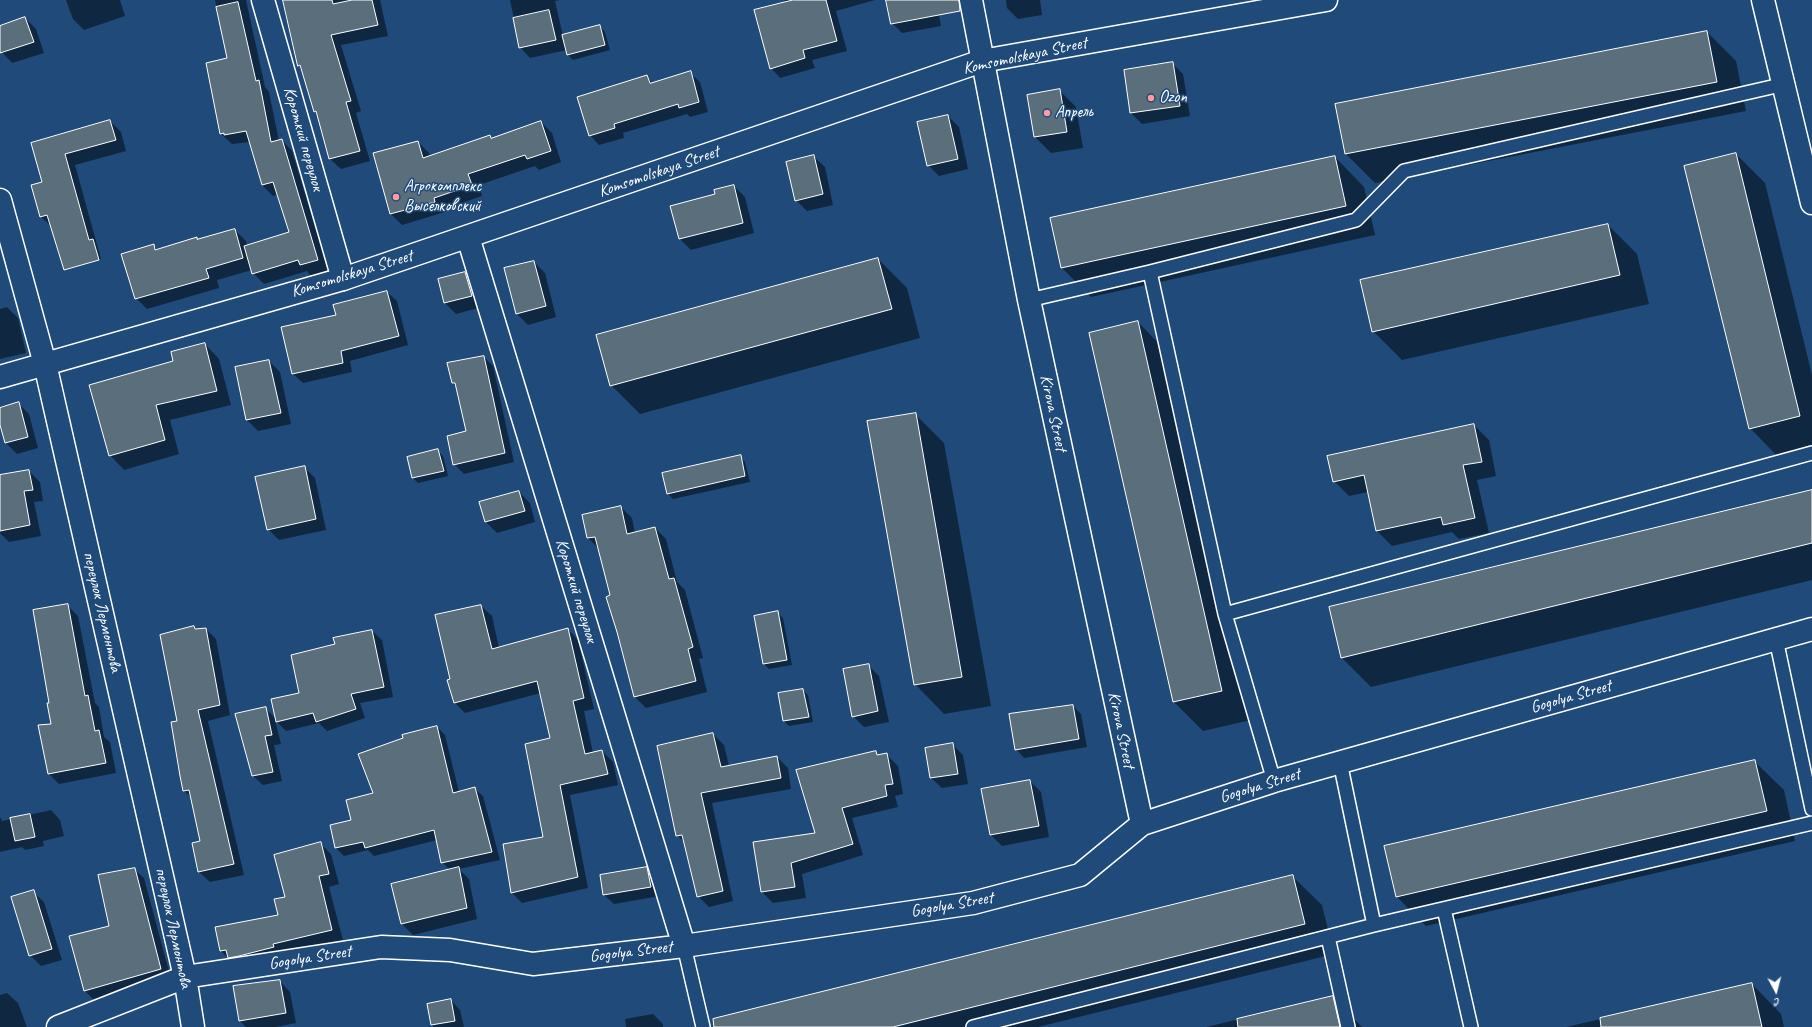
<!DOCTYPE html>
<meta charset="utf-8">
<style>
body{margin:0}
#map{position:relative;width:1812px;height:1027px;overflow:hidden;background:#1f4a7a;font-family:Caveat,sans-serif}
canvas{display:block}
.north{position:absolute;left:1756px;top:971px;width:40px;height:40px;-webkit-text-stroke:3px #1f4a7a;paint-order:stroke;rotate:173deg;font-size:11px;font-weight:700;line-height:16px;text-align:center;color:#fff}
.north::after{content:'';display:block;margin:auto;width:14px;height:18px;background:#fff;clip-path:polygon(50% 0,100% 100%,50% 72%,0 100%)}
</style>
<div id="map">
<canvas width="1812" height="1027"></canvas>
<div class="north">С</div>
</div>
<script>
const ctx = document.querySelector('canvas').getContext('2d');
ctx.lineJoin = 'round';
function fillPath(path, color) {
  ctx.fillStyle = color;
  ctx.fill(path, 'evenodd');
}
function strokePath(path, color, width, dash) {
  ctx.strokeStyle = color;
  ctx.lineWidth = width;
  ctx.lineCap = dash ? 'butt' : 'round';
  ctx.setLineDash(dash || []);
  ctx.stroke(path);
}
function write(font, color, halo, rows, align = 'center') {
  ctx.font = font + ' Caveat,sans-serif';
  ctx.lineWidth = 3;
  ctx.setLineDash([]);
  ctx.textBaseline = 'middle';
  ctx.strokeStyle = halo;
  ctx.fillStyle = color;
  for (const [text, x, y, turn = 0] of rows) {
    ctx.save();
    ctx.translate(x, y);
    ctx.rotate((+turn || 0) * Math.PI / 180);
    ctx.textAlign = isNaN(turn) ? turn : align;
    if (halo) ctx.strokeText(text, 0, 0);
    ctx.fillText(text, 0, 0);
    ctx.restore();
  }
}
const shadow = new Path2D(`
 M 66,0 L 120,0 L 125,16 L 84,30 L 73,19 Z
 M 215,0 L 246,0 L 265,87 L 269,92 L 279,141 L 282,140 L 292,151 L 328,270 L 311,276 L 307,271 L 264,284 L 253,273 L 252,270 L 217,280 L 219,288 L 147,309 L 136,298 L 153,245 L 158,250 L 197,238 L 198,240 L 235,230 L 246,241 L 247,246 L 290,233 L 278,194 L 273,196 L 262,185 L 250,142 L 232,144 L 221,134 L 228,58 Z
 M 284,0 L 380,0 L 388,36 L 341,45 L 361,111 L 356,113 L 370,161 L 341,169 L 330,159 L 318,115 L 315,111 L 301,68 L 299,65 Z
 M 510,0 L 560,0 L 555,1 L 563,36 L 600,26 L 605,32 L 610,50 L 573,60 L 568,55 L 567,50 L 530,58 L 520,47 Z
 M 785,0 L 875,0 L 836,11 L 847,51 L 812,60 L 815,68 L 780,78 L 771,68 Z
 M 887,0 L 936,0 L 941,26 L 902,33 L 892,23 Z
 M 1006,0 L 1040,0 L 1042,15 L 1018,19 L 1007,8 Z
 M 25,18 L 36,29 L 44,53 L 12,63 L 0,50 L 0,27 Z
 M 1707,32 L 1736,61 L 1746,111 L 1375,183 L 1346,154 Z
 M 1172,63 L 1183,74 L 1190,116 L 1142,124 L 1131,113 L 1125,71 Z
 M 690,73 L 700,82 L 708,112 L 690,117 L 687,114 L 623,133 L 624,138 L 599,145 L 590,135 L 647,77 L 653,83 Z
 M 1059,90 L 1076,107 L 1083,148 L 1051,153 L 1035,137 L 1028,96 Z
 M 948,116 L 959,127 L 968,169 L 939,176 L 928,165 Z
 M 110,121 L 121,132 L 126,151 L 75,165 L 101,259 L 71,264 L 52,227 L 41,217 L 43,182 L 32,143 Z
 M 541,122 L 552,133 L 561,162 L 539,170 L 535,166 L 479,185 L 482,196 L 444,209 L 445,212 L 402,225 L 391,214 L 418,142 L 429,153 L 430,156 L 490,136 L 493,139 Z
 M 1736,154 L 1765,183 L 1812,375 L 1812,449 L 1779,458 L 1750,428 Z
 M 814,157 L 825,167 L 833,205 L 807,211 L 796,200 Z
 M 1335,157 L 1364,187 L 1375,235 L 1091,297 L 1062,268 Z
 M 734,186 L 745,197 L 754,233 L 691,250 L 680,239 L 716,195 Z
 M 1608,225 L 1637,254 L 1649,304 L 1402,360 L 1373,331 Z
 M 878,259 L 907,288 L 920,338 L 640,414 L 611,385 Z
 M 534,262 L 545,273 L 556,317 L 528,325 L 517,314 Z
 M 465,273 L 476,284 L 482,307 L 456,314 L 445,303 Z
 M 387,292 L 397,301 L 408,345 L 350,361 L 352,372 L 303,383 L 293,374 L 337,316 Z
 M 7,307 L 18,318 L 26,353 L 0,359 L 0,309 Z
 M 1138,322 L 1167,352 L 1251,720 L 1203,731 L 1173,701 Z
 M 205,344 L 219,359 L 231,405 L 170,420 L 179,454 L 124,470 L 110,455 L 174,362 Z
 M 484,357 L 493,366 L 514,462 L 464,474 L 454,464 L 467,432 L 457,387 L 452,383 Z
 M 269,361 L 280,372 L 291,424 L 258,431 L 247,420 L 236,368 Z
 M 18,403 L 29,414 L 38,448 L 17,454 L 6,443 L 0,421 L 0,409 Z
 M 915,414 L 944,443 L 991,706 L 944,714 L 915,684 Z
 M 1474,425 L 1489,440 L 1496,476 L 1477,480 L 1489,533 L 1459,539 L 1452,532 L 1392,546 L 1377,531 L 1368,492 L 1349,496 L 1334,481 Z
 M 438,451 L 443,456 L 448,476 L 418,483 L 413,478 L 408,458 Z
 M 740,456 L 745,462 L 750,482 L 673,499 L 668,494 L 663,474 Z
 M 304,467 L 315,478 L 326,530 L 279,540 L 268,529 Z
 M 29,471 L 40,482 L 43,501 L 34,502 L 41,536 L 9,542 L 0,533 L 0,476 Z
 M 1812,491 L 1812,580 L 1371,687 L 1342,658 Z
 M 519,492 L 530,503 L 535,522 L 497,533 L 486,522 Z
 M 621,507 L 632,518 L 635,533 L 655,528 L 666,539 L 677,582 L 685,590 L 703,658 L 699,659 L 707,692 L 646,708 L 635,697 L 599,549 L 588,538 L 583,516 Z
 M 67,605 L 78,616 L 95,703 L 99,707 L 104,737 L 110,742 L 116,773 L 59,784 L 48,773 L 52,725 L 50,703 Z
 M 481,606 L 492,616 L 499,648 L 568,629 L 578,640 L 594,709 L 584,711 L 593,753 L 602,751 L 613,762 L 618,785 L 570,795 L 588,888 L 522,903 L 511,892 L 544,838 L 552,739 L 541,693 L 465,713 L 455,703 L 451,679 Z
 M 778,613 L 783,618 L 792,665 L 769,669 L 764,664 Z
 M 194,627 L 196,630 L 206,629 L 216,639 L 230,715 L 208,721 L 244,875 L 210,882 L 199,872 L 193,844 L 202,842 L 192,798 L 184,791 L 172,723 L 178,722 Z
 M 372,631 L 382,640 L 393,697 L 360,703 L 365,718 L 327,731 L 319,723 L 286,731 L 275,720 L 281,744 L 274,745 L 282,781 L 263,785 L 253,776 L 265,708 L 277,720 L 301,693 L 336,645 Z
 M 868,665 L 879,676 L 889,722 L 864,727 L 853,716 Z
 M 803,690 L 808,695 L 813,722 L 789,726 L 784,721 Z
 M 1073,706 L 1081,714 L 1087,747 L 1024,758 L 1016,749 Z
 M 437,727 L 445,735 L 459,792 L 474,788 L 483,796 L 500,860 L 459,869 L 469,879 L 477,919 L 413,935 L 402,924 L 450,870 L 442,862 L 437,840 L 374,856 L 368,850 L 344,856 L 336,848 L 331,826 L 353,821 L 374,793 Z
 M 713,734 L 724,745 L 729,766 L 777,757 L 788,768 L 791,789 L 712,803 L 733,901 L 709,907 L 698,896 L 685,843 L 677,835 Z
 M 952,744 L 963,755 L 968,784 L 942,788 L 931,778 Z
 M 876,752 L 879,756 L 887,755 L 898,766 L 903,794 L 895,796 L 898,807 L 852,818 L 863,855 L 802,874 L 806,898 L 773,903 L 762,892 L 816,834 Z
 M 1754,761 L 1784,790 L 1795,841 L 1426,926 L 1397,897 L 1385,847 Z
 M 1030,781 L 1041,792 L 1049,837 L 1002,846 L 991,835 Z
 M 51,810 L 60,820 L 64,836 L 43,841 L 44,846 L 25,850 L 22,847 L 0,852 L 0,817 L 2,821 Z
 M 320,843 L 331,854 L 339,884 L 329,887 L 343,940 L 284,955 L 232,962 L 221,951 L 279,915 L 286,897 Z
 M 646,868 L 656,878 L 660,896 L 614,904 L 604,895 Z
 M 134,869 L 144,878 L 171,979 L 95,1001 L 85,991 L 71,937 L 110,927 Z
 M 1292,876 L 1322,905 L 1334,954 L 1038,1027 L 716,1027 Z
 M 33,892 L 44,902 L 62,960 L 41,966 L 30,955 Z
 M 280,981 L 290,992 L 296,1023 L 276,1027 L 246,1027 L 240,1021 Z
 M 1752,984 L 1781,1014 L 1784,1027 L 1566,1027 Z
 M 7,993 L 18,1003 L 27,1027 L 0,1027 L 0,995 Z
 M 1333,997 L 1362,1027 L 1206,1027 Z
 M 451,1000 L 460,1010 L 464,1027 L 433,1027 L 429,1005 Z
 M 653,1014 L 663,1024 L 663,1027 L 626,1027 L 625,1019 Z`);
const building = new Path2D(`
 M 283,0 L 332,0 L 333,4 L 352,0 L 372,0 L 378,25 L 331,35 L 351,101 L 346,102 L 360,151 L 329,159 L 316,111 L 314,112 L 300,65 L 298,66 Z
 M 793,0 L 826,0 L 837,41 L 803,50 L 805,58 L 770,69 L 754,10 Z
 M 886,0 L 959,0 L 960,11 L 891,24 Z
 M 238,2 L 256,81 L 259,80 L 271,142 L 282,139 L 318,260 L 300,265 L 298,260 L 252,274 L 244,246 L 289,232 L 273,182 L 262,185 L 246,131 L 224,135 L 224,133 L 220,134 L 206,63 L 227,58 L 216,7 Z
 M 549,10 L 556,40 L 519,48 L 513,18 Z
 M 25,17 L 34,42 L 0,53 L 0,26 Z
 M 600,25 L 605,45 L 567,55 L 562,35 Z
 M 1707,31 L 1717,82 L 1345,154 L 1335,104 Z
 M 1173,62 L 1180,106 L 1130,113 L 1124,70 Z
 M 691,71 L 699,102 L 679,108 L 678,104 L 614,124 L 615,128 L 589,136 L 577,97 L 647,75 L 650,83 Z
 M 1060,89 L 1067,132 L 1034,137 L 1027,95 Z
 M 948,115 L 958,159 L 927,166 L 917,122 Z
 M 110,120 L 116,140 L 65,154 L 89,240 L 93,239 L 99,260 L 64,270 L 47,215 L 40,217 L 31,185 L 42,182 L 31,143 Z
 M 541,121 L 551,151 L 527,159 L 525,155 L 468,174 L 472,185 L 434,198 L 435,202 L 390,214 L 373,153 L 418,141 L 423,158 L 490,135 L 491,138 Z
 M 1736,153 L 1800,416 L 1749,429 L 1684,166 Z
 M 814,155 L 823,194 L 795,201 L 786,162 Z
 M 1335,156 L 1346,206 L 1061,268 L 1050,218 Z
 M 734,185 L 743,223 L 679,239 L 670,206 L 715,194 L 714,190 Z
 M 1608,224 L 1620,275 L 1372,332 L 1360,280 Z
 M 235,229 L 243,258 L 206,269 L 209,278 L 135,299 L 121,254 L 154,244 L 155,250 L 197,237 L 197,239 Z
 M 878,258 L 892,309 L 610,386 L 596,335 Z
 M 534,261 L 546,306 L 516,314 L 504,268 Z
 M 465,272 L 472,296 L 444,303 L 438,279 Z
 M 387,291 L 399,336 L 341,351 L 343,363 L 292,374 L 281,327 L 336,315 L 333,305 Z
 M 1138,321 L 1222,691 L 1173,702 L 1089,333 Z
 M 205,343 L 217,391 L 156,405 L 165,440 L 109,456 L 89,385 L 173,361 L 171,352 Z
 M 484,356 L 505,453 L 453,465 L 447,436 L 466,431 L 455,383 L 452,383 L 447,363 Z
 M 269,360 L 281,413 L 246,420 L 235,367 Z
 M 19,402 L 28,437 L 5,443 L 0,425 L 0,408 Z
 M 916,413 L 962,677 L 914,685 L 867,421 Z
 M 1474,424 L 1482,462 L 1463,465 L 1475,518 L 1443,525 L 1441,517 L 1376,531 L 1364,475 L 1333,482 L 1327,456 Z
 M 438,449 L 444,471 L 412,478 L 407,457 Z
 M 741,455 L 745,476 L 667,494 L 662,473 Z
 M 305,466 L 316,519 L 267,530 L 255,477 Z
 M 29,470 L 33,490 L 24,491 L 30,525 L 0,531 L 0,475 Z
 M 1812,490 L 1812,543 L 1341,658 L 1329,607 Z
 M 519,491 L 525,511 L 485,522 L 479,502 Z
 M 621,506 L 627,534 L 655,527 L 669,579 L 674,578 L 693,647 L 688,649 L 696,681 L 634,697 L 617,632 L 606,597 L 610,595 L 595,537 L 587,538 L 582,515 Z
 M 68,604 L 85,696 L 88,695 L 95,731 L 99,730 L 106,763 L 48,774 L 38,725 L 51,724 L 47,703 L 49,703 L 33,610 Z
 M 481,605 L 492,649 L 568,628 L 584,698 L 573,701 L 585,754 L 602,750 L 608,774 L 560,785 L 578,877 L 511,893 L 503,844 L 543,837 L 525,744 L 550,738 L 537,681 L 454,703 L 447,680 L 450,679 L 435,615 Z
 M 778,611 L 787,660 L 763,664 L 754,616 Z
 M 194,626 L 195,629 L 206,628 L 220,705 L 198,710 L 234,864 L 198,872 L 192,843 L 200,841 L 189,790 L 183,791 L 180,776 L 171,722 L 177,721 L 160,635 Z
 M 372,630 L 384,687 L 351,694 L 356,709 L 316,722 L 313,713 L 276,722 L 271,699 L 299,693 L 291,655 L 335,644 L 333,638 Z
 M 869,664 L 878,711 L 852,717 L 843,669 Z
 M 803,689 L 809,717 L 783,721 L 778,693 Z
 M 1073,705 L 1079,739 L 1015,750 L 1009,714 Z
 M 266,707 L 272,735 L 265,736 L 273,772 L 252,776 L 235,714 Z
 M 437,726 L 453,793 L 475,787 L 492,852 L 441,863 L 434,830 L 365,848 L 363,842 L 335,848 L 330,825 L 351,820 L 346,800 L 373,793 L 358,754 L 403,738 L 402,735 Z
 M 713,733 L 721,767 L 777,756 L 781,778 L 701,793 L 723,891 L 697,897 L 682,835 L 676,836 L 657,746 Z
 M 953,743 L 958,774 L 930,778 L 925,748 Z
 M 876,751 L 877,755 L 887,753 L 893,784 L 885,785 L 887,796 L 842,808 L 853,844 L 791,863 L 795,887 L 761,892 L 753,842 L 815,833 L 796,770 Z
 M 1755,760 L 1767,811 L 1396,897 L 1384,846 Z
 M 1030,780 L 1039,826 L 990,835 L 981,789 Z
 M 30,814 L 35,837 L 15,841 L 10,818 Z
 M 321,842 L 329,874 L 319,876 L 332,930 L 273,944 L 274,947 L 239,956 L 228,958 L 226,950 L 220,951 L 215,927 L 278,915 L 274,899 L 285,897 L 274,855 Z
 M 459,867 L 467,908 L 401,924 L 391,884 Z
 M 647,867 L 651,887 L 603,895 L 600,875 Z
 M 135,868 L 161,969 L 84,991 L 69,936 L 109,926 L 98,875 Z
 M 1293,875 L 1305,924 L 893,1027 L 714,1027 L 713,1019 Z
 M 34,890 L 52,949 L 29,956 L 11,897 Z
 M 280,980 L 286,1013 L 239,1021 L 233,986 Z
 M 1752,983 L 1762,1027 L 1601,1027 L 1600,1018 Z
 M 1333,996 L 1340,1027 L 1238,1027 L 1237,1019 Z
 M 451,999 L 455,1021 L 431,1025 L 427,1004 Z`);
const service = new Path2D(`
 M 1029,300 L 1150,272
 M 1225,614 L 1812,453
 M 1776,639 L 1812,809
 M 1340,762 L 1374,925
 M 1274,781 L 1225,614 L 1150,272 L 1356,220 L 1404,171 L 1785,84
 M 1444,909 L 1471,1027
 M 1328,937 L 1348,1027
 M 684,946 L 703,1027
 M 973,1027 L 1374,925 L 1812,823`);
const minor = new Path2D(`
 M 263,0 L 343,279
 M 971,0 L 1029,300 L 1142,824
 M 0,200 L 45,364 L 185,977 L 193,1027
 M 468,237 L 684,946
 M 58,1027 L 185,977 L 381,947 L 450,950 L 533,964 L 684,946 L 973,903 L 1080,875 L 1142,824 L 1274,781 L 1812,629`);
const tertiary = new Path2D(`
 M 1763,0 L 1812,203`);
const secondary = new Path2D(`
 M 0,377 L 343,279 L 982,61 L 1326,0`);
const markers = [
 [1151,98,4,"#ff9aa2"],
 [1047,113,4,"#ff9aa2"],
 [396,197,4,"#ff9aa2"]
];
const streetNames = [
 ["Komsomolskaya Street",1025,56,-12],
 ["Короткий переулок",303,139,74],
 ["Komsomolskaya Street",659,172,-19],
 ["Komsomolskaya Street",352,274,-17],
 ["Kirova Street",1053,413,78],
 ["Короткий переулок",576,591,73],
 ["переулок Лермонтова",102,612,77],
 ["Gogolya Street",1571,697,-16],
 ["Kirova Street",1121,730,78],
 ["Gogolya Street",1260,786,-17],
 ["Gogolya Street",952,905,-10],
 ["переулок Лермонтова",173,928,78],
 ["Gogolya Street",631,952,-7],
 ["Gogolya Street",310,958,-9]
];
const poiNames = [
 ["Ozon",1159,98],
 ["Апрель",1055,113],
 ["Агрокомплекс",404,187],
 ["Выселковский",404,207]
];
fillPath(shadow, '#0007');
fillPath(building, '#5a6e7c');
strokePath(building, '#fff', 1);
strokePath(service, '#fff', 16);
strokePath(minor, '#fff', 25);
strokePath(tertiary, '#fff', 25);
strokePath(secondary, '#fff', 25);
strokePath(service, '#1f4a7a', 13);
strokePath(minor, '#1f4a7a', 22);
strokePath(tertiary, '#1f4a7a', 22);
strokePath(secondary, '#1f4a7a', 22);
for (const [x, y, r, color] of markers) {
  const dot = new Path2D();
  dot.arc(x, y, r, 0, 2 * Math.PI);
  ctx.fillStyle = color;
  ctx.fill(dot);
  strokePath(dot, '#1f4a7a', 1.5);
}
write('17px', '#fff', '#1f4a7a', streetNames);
write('17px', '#fff', '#1f4a7a', poiNames, 'left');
</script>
